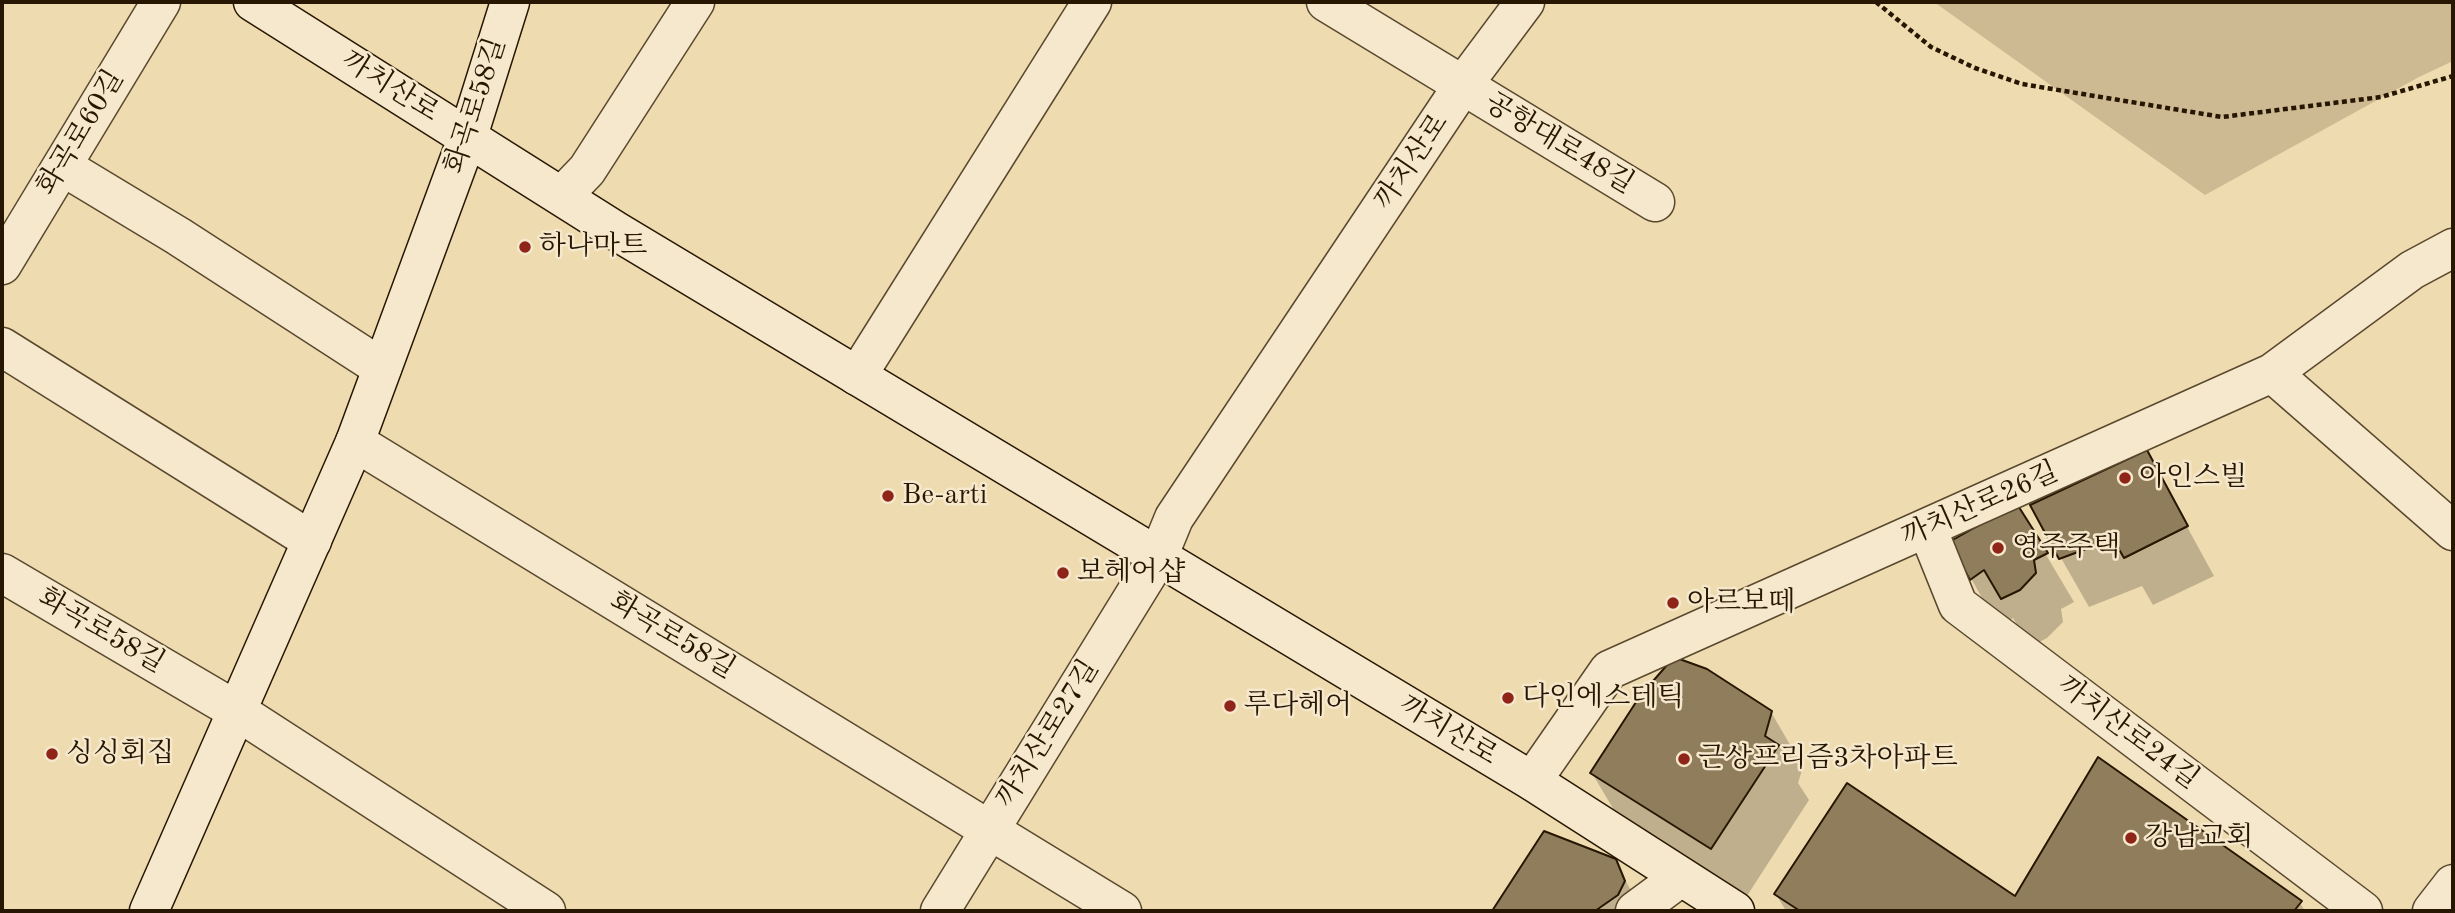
<!DOCTYPE html>
<meta charset="utf-8">
<style>
body{margin:0}
#map{position:relative;width:2455px;height:913px;overflow:hidden;background:#efdbb0;font-family:"Old Standard TT",serif}
canvas{display:block}
.frame{position:absolute;inset:0;border:4px solid #271702;pointer-events:none}
</style>
<div id="map">
<canvas width="2455" height="913"></canvas>
<div class="frame"></div>
</div>
<script>
const ctx = document.querySelector('canvas').getContext('2d');
ctx.lineJoin = 'round';
function fillPath(path, color) {
  ctx.fillStyle = color;
  ctx.fill(path, 'evenodd');
}
function strokePath(path, color, width, dash) {
  ctx.strokeStyle = color;
  ctx.lineWidth = width;
  ctx.lineCap = dash ? 'butt' : 'round';
  ctx.setLineDash(dash || []);
  ctx.stroke(path);
}
function write(font, color, halo, rows, align = 'center') {
  ctx.font = font + ' "Old Standard TT","Noto Serif KR",serif';
  ctx.lineWidth = 5;
  ctx.setLineDash([]);
  ctx.textBaseline = 'middle';
  ctx.strokeStyle = halo;
  ctx.fillStyle = color;
  for (const [text, x, y, turn = 0] of rows) {
    ctx.save();
    ctx.translate(x, y);
    ctx.rotate((+turn || 0) * Math.PI / 180);
    ctx.textAlign = isNaN(turn) ? turn : align;
    if (halo) ctx.strokeText(text, 0, 0);
    ctx.fillText(text, 0, 0);
    ctx.restore();
  }
}
const green = new Path2D(`
 M 1934,2 L 2453,2 L 2453,61 L 2419,77 L 2205,195 Z`);
const shadow = new Path2D(`
 M 2146,452 L 2214,576 L 2153,605 L 2142,586 L 2089,607 L 2061,558 Z
 M 2017,506 L 2074,602 L 2061,609 L 2063,622 L 2047,638 L 2030,647 L 2013,618 L 1999,628 L 1951,543 Z
 M 1771,712 L 1803,767 L 1798,783 L 1809,800 L 1743,902 L 1624,827 L 1592,773 Z
 M 1544,833 L 1615,861 L 1642,911 L 1494,911 Z
 M 1776,894 L 2300,903 L 2305,911 L 1786,911 Z`);
const building = new Path2D(`
 M 2147,450 L 2188,526 L 2124,558 L 2113,539 L 2059,559 L 2030,505 Z
 M 2017,504 L 2048,553 L 2034,560 L 2036,573 L 2020,590 L 2001,599 L 1984,570 L 1970,580 L 1949,542 Z
 M 1674,657 L 1707,669 L 1772,711 L 1765,736 L 1779,745 L 1711,849 L 1590,773 L 1640,696 Z
 M 2098,757 L 2302,901 L 2294,911 L 1800,911 L 1774,894 L 1847,783 L 2015,896 Z
 M 1544,831 L 1616,859 L 1625,881 L 1618,895 L 1595,911 L 1492,911 Z`);
const path = new Path2D(`
 M 1876,2 L 1931,47 L 1975,68 L 2022,84 L 2222,117 L 2381,97 L 2453,76`);
const street = new Path2D(`
 M 1326,2 L 1655,202
 M 62,166 L 178,236 L 382,368
 M 562,196 L 587,170 L 695,2
 M 2,265 L 161,2
 M 2,347 L 312,541
 M 2272,373 L 2453,531
 M 857,376 L 1092,2
 M 355,442 L 1122,911
 M 1927,528 L 1958,605 L 2363,911
 M 2,573 L 237,711 L 546,911
 M 1532,781 L 1609,670 L 2272,373 L 2412,270 L 2453,248
 M 940,911 L 1158,557 L 1174,518 L 1463,85 L 1525,2
 M 1635,911 L 1681,877
 M 2432,911 L 2453,884`);
const secondary = new Path2D(`
 M 253,2 L 616,231 L 1532,781 L 1735,911
 M 149,911 L 355,442 L 468,136 L 510,2`);
const markers = [
 [525,247,7,"#8f2418"],
 [2125,478,7,"#8f2418"],
 [888,496,7,"#8f2418"],
 [1998,548,7,"#8f2418"],
 [1063,573,7,"#8f2418"],
 [1673,603,7,"#8f2418"],
 [1508,698,7,"#8f2418"],
 [1230,706,7,"#8f2418"],
 [52,754,7,"#8f2418"],
 [1684,759,7,"#8f2418"],
 [2131,838,7,"#8f2418"]
];
const streetNames = [
 ["까치산로",390,87,32],
 ["화곡로58길",476,106,-72],
 ["화곡로60길",81,133,-59],
 ["공항대로48길",1559,144,31],
 ["까치산로",1412,162,-56],
 ["까치산로26길",1980,505,-24],
 ["화곡로58길",101,631,30],
 ["화곡로58길",672,636,31],
 ["까치산로",1448,731,31],
 ["까치산로24길",2128,733,37],
 ["까치산로27길",1048,734,-58]
];
const poiNames = [
 ["하나마트",539,247],
 ["아인스빌",2139,478],
 ["Be-arti",902,496],
 ["영주주택",2012,548],
 ["보헤어샵",1077,573],
 ["아르보떼",1687,603],
 ["다인에스테틱",1522,698],
 ["루다헤어",1244,706],
 ["싱싱회집",66,754],
 ["근상프리즘3차아파트",1698,759],
 ["강남교회",2145,838]
];
fillPath(green, '#cdba92');
fillPath(shadow, '#0003');
fillPath(building, '#8f7d5c');
strokePath(building, '#271702', 2);
strokePath(street, '#59482e', 41);
strokePath(secondary, '#271702', 41);
strokePath(path, '#271702', 4.5, [5, 3.5]);
strokePath(street, '#f5e8cc', 38);
strokePath(secondary, '#f5e8cc', 38);
for (const [x, y, r, color] of markers) {
  const dot = new Path2D();
  dot.arc(x, y, r, 0, 2 * Math.PI);
  ctx.fillStyle = color;
  ctx.fill(dot);
  strokePath(dot, '#f5e8cc', 2.5);
}
write('28px', '#271702', '#f5e8cc', streetNames);
write('28px', '#271702', '#f5e8cc', poiNames, 'left');
</script>
